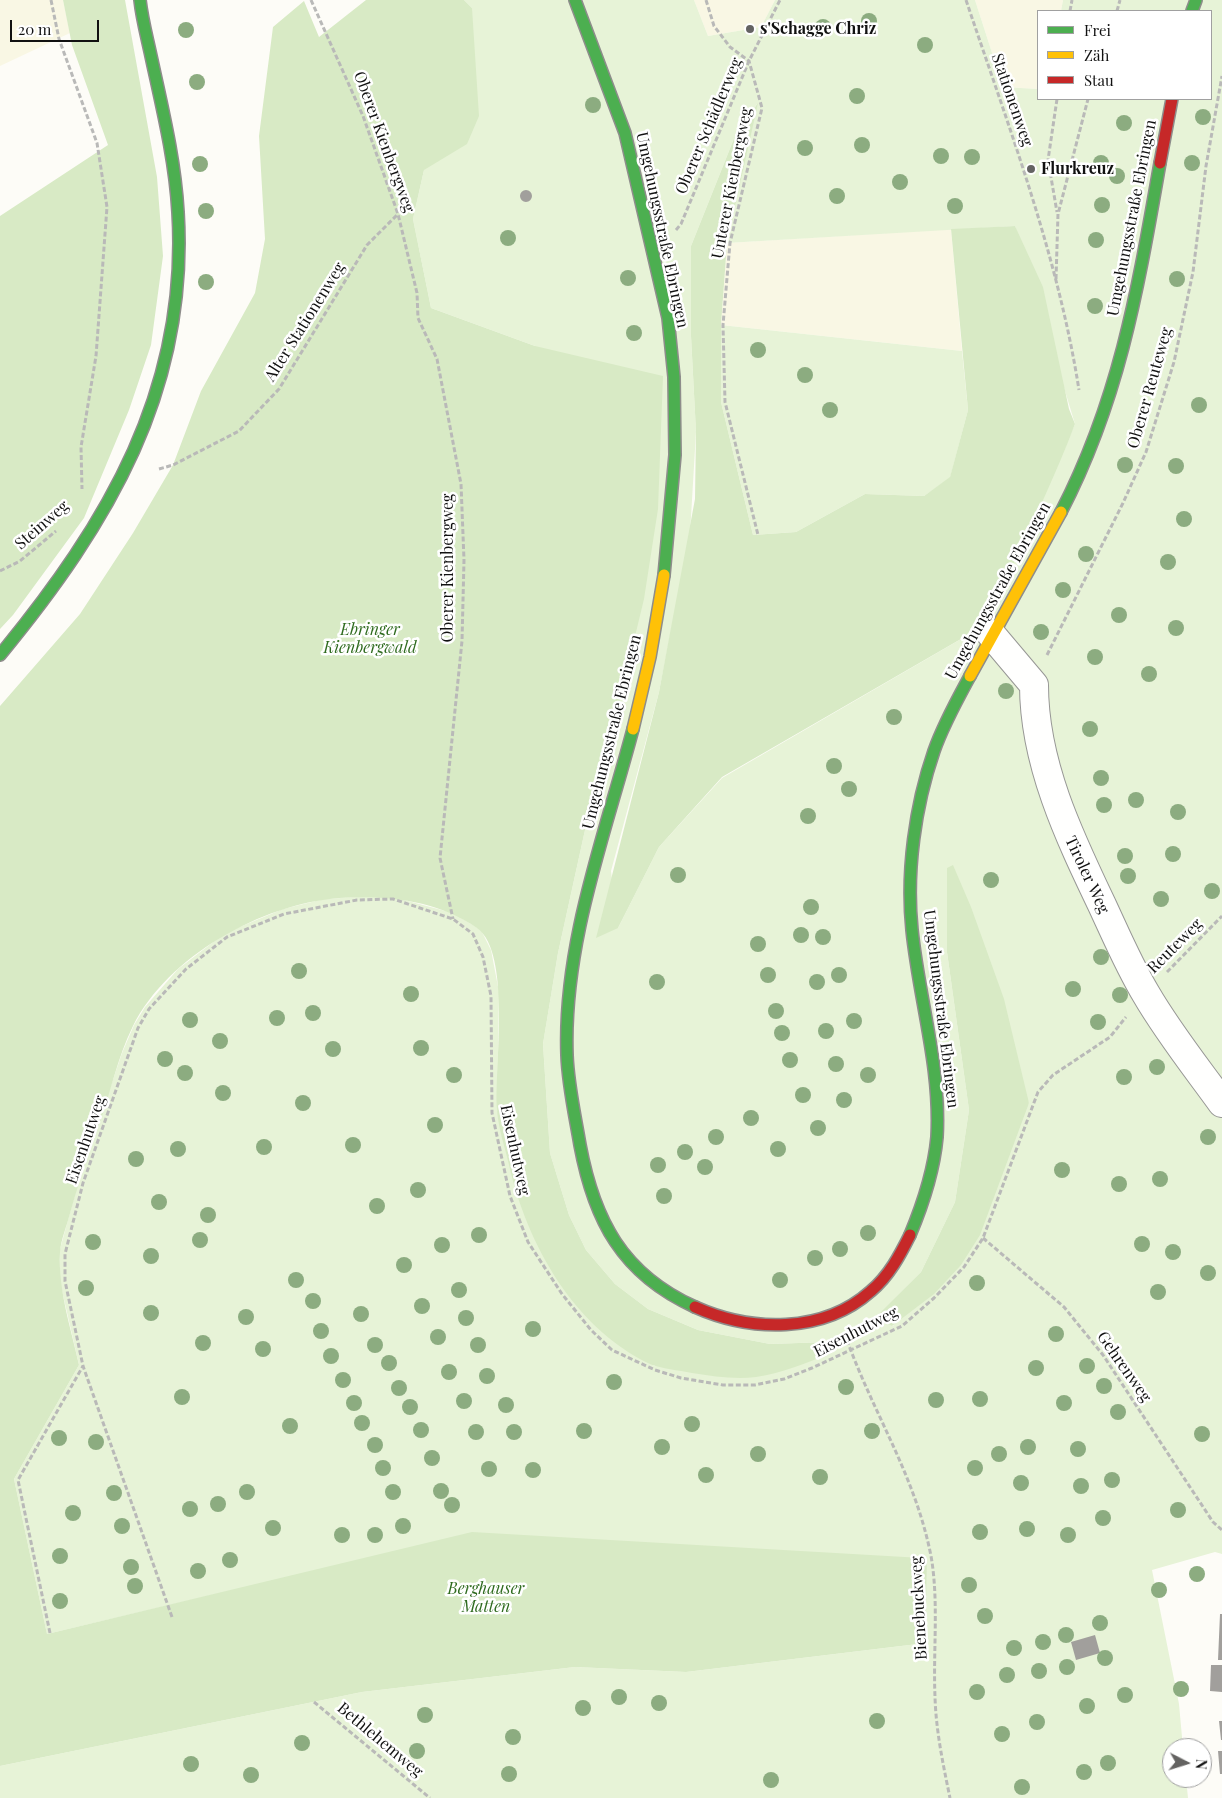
<!DOCTYPE html>
<meta charset="utf-8">
<style>
body{margin:0}
#map{position:relative;width:1222px;height:1798px;overflow:hidden;background:#fdfcf7;font-family:"Playfair Display",serif}
canvas{display:block}
.legend{position:absolute;left:1037px;top:10px;width:175px;height:90px;box-sizing:border-box;background:#fff;border:1px solid #a0a0a0;margin:0;padding:6px 9px;list-style:none;font-size:15px;color:#111}
.legend li{display:flex;align-items:center;gap:10px;height:25px}
.legend b{width:25px;border:1px solid #a0a0a0}
.north{position:absolute;left:1162px;top:1738px;width:50px;height:50px;box-sizing:border-box;background:#fff;border:1px solid #a0a0a0;border-radius:50%;rotate:95deg;font-size:14px;font-weight:700;line-height:20px;text-align:center;color:#111}
.north::after{content:'';display:block;margin:auto;width:18px;height:22px;background:#646362;clip-path:polygon(50% 0,100% 100%,50% 72%,0 100%)}
.scale{position:absolute;left:10px;top:20px;width:89px;height:22px;box-sizing:border-box;border:2px solid #111;border-top:0;padding-left:6px;font-size:15px;line-height:18px;white-space:nowrap;color:#111;-webkit-text-stroke:4px #fff;paint-order:stroke}
</style>
<div id="map">
<canvas width="1222" height="1798"></canvas>
<ul class="legend">
<li><b style="height:6px;background:#4caf50"></b>Frei</li>
<li><b style="height:6px;background:#ffc107"></b>Zäh</li>
<li><b style="height:6px;background:#c62828"></b>Stau</li>
</ul>
<div class="north">N</div>
<div class="scale">20 m</div>
</div>
<script>
const ctx = document.querySelector('canvas').getContext('2d');
ctx.lineJoin = 'round';
function fillPath(path, color) {
  ctx.fillStyle = color;
  ctx.fill(path, 'evenodd');
}
function strokePath(path, color, width, dash) {
  ctx.strokeStyle = color;
  ctx.lineWidth = width;
  ctx.lineCap = dash ? 'butt' : 'round';
  ctx.setLineDash(dash || []);
  ctx.stroke(path);
}
function write(font, color, halo, rows, align = 'center') {
  ctx.font = font + ' "Playfair Display",serif';
  ctx.lineWidth = 5;
  ctx.setLineDash([]);
  ctx.textBaseline = 'middle';
  ctx.strokeStyle = halo;
  ctx.fillStyle = color;
  for (const [text, x, y, turn = 0] of rows) {
    ctx.save();
    ctx.translate(x, y);
    ctx.rotate((+turn || 0) * Math.PI / 180);
    ctx.textAlign = isNaN(turn) ? turn : align;
    if (halo) ctx.strokeText(text, 0, 0);
    ctx.fillText(text, 0, 0);
    ctx.restore();
  }
}
const farmland = new Path2D(`
 M 0,0 L 63,0 L 70,33 L 0,66 Z
 M 694,0 L 775,0 L 761,27 L 708,36 Z
 M 975,0 L 1063,0 L 1061,11 L 1038,11 L 1038,89 L 1003,87 Z
 M 951,229 L 962,351 L 721,325 L 727,243 Z`);
const green = new Path2D(`
 M 464,0 L 694,0 L 708,36 L 761,27 L 775,0 L 975,0 L 1003,87 L 1038,89 L 1038,99 L 1211,99 L 1211,11 L 1061,11 L 1063,0 L 1222,0 L 1222,1554 L 1215,1552 L 1152,1570 L 1179,1704 L 1183,1748 L 1172,1748 L 1172,1778 L 1186,1778 L 1188,1798 L 0,1798 L 0,1766 L 362,1692 L 575,1667 L 686,1672 L 926,1643 L 927,1561 L 923,1558 L 590,1653 L 0,1732 L 0,1484 L 27,1649 L 394,1552 L 47,1634 L 14,1479 L 79,1365 L 60,1282 L 60,1249 L 79,1180 L 122,1053 L 134,1025 L 145,1007 L 178,969 L 225,933 L 283,909 L 324,899 L 358,897 L 393,897 L 453,913 L 481,930 L 491,950 L 499,992 L 497,1110 L 654,1366 L 827,1342 L 770,1344 L 698,1330 L 648,1309 L 615,1284 L 586,1250 L 569,1215 L 550,1153 L 543,1044 L 558,953 L 587,821 L 617,711 L 535,346 L 431,308 L 413,219 L 424,170 L 472,8 ZM 757,104 L 727,243 L 1015,226 L 1075,424 L 1005,580 L 987,608 L 980,628 L 722,778 L 659,847 L 618,928 L 611,871 L 659,692 L 690,534 L 696,432 L 691,336 L 691,246 L 737,131 ZM 947,952 L 1029,1103 L 893,1326 L 877,1317 L 921,1272 L 955,1202 L 969,1110 Z
 M 721,325 L 962,351 L 968,410 L 950,478 L 924,496 L 865,494 L 796,532 L 753,535 L 721,402 Z`);
const forest = new Path2D(`
 M 63,0 L 125,0 L 157,177 L 163,256 L 151,345 L 129,410 L 84,518 L 13,615 L 0,629 L 0,216 L 108,145 L 72,45 Z
 M 366,0 L 464,0 L 472,8 L 479,116 L 467,144 L 424,170 L 413,219 L 431,308 L 535,346 L 663,376 L 658,509 L 644,599 L 617,711 L 587,821 L 558,953 L 543,1044 L 550,1153 L 569,1215 L 586,1250 L 615,1284 L 648,1309 L 698,1330 L 770,1344 L 828,1342 L 831,1353 C 806,1363 783,1373 756,1377 C 735,1380 713,1376 692,1373 C 678,1370 662,1369 650,1364 C 574,1328 527,1244 509,1165 C 505,1147 498,1128 497,1109 C 494,1069 512,953 477,928 C 437,900 386,895 339,898 C 262,904 168,956 133,1026 C 117,1058 110,1095 98,1128 C 87,1158 77,1187 69,1217 C 66,1228 61,1240 60,1252 C 58,1290 71,1328 79,1365 L 14,1479 L 47,1634 L 472,1532 L 922,1558 L 927,1561 L 926,1643 L 686,1672 L 575,1667 L 362,1692 L 0,1766 L 0,706 L 80,614 L 133,533 L 173,465 L 201,391 L 255,293 L 265,239 L 259,136 L 273,27 L 304,1 L 319,37 Z
 M 758,103 L 727,243 L 721,325 L 721,402 L 753,535 L 796,532 L 865,494 L 924,496 L 950,477 L 968,410 L 951,229 L 1015,226 L 1043,287 L 1069,409 L 1075,424 C 1056,474 1033,522 1010,571 C 1000,591 987,607 980,628 L 722,777 L 659,847 L 618,928 L 596,938 L 659,692 L 695,499 L 696,432 L 691,336 L 691,246 L 737,131 Z
 M 953,865 L 971,907 L 1004,999 L 1029,1103 L 980,1235 L 961,1265 L 934,1294 L 892,1326 L 876,1317 L 921,1272 L 955,1202 L 969,1110 L 947,952 L 947,868 Z`);
const building = new Path2D(`
 M520 196a6 6 0 1 1 12 0a6 6 0 1 1-12 0Z
 M 1220,1614 L 1222,1614 L 1222,1660 L 1218,1660 Z
 M 1095,1635 L 1100,1653 L 1076,1660 L 1071,1642 Z
 M 1211,1665 L 1222,1665 L 1222,1692 L 1210,1691 Z
 M 1219,1721 L 1222,1721 L 1222,1740 L 1221,1740 Z
 M 1218,1751 L 1222,1751 L 1222,1774 L 1220,1774 Z`);
const path = new Path2D(`
 M 51,0 L 59,39 L 97,143 L 107,207 L 96,356 L 81,447 L 82,489
 M 311,0 L 363,116 L 398,214 L 417,293 L 418,318 L 437,359 L 461,484 L 464,560 L 462,641 L 440,858 L 453,919
 M 706,0 L 714,26 L 730,47 L 749,61 L 762,108 L 730,243 L 723,325 L 725,402 L 758,535
 M 966,0 C 1009,128 1058,256 1079,390
 M 1070,11 L 1072,0
 M 1117,11 L 1120,0
 M 1057,99 L 1048,160 L 1057,212
 M 676,230 L 681,224 L 749,61 L 780,0
 M 1056,279 L 1058,214 L 1088,99
 M 159,469 L 173,465 L 239,431 L 279,389 L 367,245 L 398,214
 M 0,571 L 20,561 L 56,531
 M 1047,655 L 1123,503 L 1146,452 L 1174,362 L 1193,272 L 1206,166 L 1222,76
 M 1167,972 L 1222,916
 M 983,1238 L 1064,1307 L 1103,1355 L 1213,1522 L 1222,1530
 M 847,1340 C 874,1415 915,1475 931,1556 C 939,1601 933,1651 935,1697 C 936,1731 943,1764 950,1798
 M 172,1617 L 83,1366 L 65,1281 L 65,1254 L 83,1183 L 138,1028 L 149,1009 L 186,969 L 227,937 L 284,914 L 357,900 L 393,899 L 453,919 L 473,934 L 483,957 L 491,996 L 492,1113 L 510,1196 L 528,1242 L 562,1294 L 591,1330 L 612,1350 L 655,1370 L 681,1378 L 723,1385 L 755,1385 L 784,1379 L 812,1368 L 902,1326 L 934,1298 L 964,1267 L 983,1238 L 1038,1092 L 1053,1075 L 1110,1037 L 1126,1017
 M 50,1633 L 18,1480 L 83,1366
 M 314,1702 L 430,1798`);
const street = new Path2D(`
 M 991,634 L 1034,685 C 1034,763 1069,836 1102,905 C 1116,935 1129,966 1146,994 C 1168,1032 1196,1067 1222,1103`);
const fast = new Path2D(`
 M 575,0 L 625,133 L 668,318 L 674,377 L 675,455 L 664,575
 M 1192,11 L 1196,0
 M 1061,512 C 1120,398 1138,288 1160,163
 M 0,655 C 108,524 189,389 178,212 C 175,159 162,107 151,56 C 147,37 142,19 140,0
 M 633,729 C 605,835 563,944 567,1055 C 568,1085 575,1115 580,1145 C 594,1220 622,1274 695,1307
 M 910,1235 C 923,1204 934,1170 937,1137 C 941,1067 919,999 912,930 C 906,872 915,806 934,751 C 943,725 957,700 970,676`);
const slow = new Path2D(`
 M 970,676 L 1061,512
 M 633,729 L 650,657 L 664,575`);
const jam = new Path2D(`
 M 1160,163 L 1172,99
 M 695,1307 C 751,1332 823,1334 871,1291 C 889,1276 900,1255 910,1235`);
const trees = [
 [869,21],
 [823,27],
 [186,30],
 [925,45],
 [197,82],
 [857,96],
 [593,105],
 [1203,117],
 [1124,123],
 [862,145],
 [805,148],
 [941,156],
 [972,157],
 [1101,163],
 [1192,163],
 [200,164],
 [1117,176],
 [900,182],
 [837,196],
 [1102,205],
 [955,206],
 [206,211],
 [508,238],
 [1096,240],
 [628,278],
 [1177,279],
 [206,282],
 [1095,306],
 [634,333],
 [758,350],
 [805,375],
 [1199,405],
 [830,410],
 [1125,465],
 [1176,466],
 [1184,519],
 [1086,554],
 [1168,562],
 [1063,590],
 [1119,615],
 [1176,628],
 [1041,632],
 [1095,657],
 [1149,674],
 [1006,691],
 [894,717],
 [1090,729],
 [834,766],
 [1101,778],
 [849,789],
 [1136,800],
 [1104,805],
 [1178,812],
 [808,816],
 [1173,854],
 [1125,856],
 [678,875],
 [1128,876],
 [991,880],
 [1212,891],
 [1161,899],
 [811,907],
 [801,935],
 [823,937],
 [758,944],
 [1101,957],
 [299,971],
 [768,975],
 [839,975],
 [657,982],
 [817,982],
 [1073,989],
 [411,994],
 [1120,995],
 [776,1011],
 [313,1013],
 [277,1018],
 [190,1020],
 [854,1021],
 [1098,1022],
 [826,1031],
 [782,1033],
 [220,1041],
 [421,1048],
 [333,1049],
 [165,1059],
 [790,1060],
 [836,1064],
 [1157,1067],
 [185,1073],
 [454,1075],
 [868,1075],
 [1124,1077],
 [223,1093],
 [803,1095],
 [844,1100],
 [303,1103],
 [751,1118],
 [435,1125],
 [818,1128],
 [716,1137],
 [1208,1137],
 [353,1145],
 [264,1147],
 [178,1149],
 [778,1149],
 [685,1152],
 [136,1159],
 [658,1165],
 [705,1167],
 [1062,1170],
 [1160,1179],
 [1119,1184],
 [418,1190],
 [664,1196],
 [159,1202],
 [377,1206],
 [208,1215],
 [868,1233],
 [479,1235],
 [200,1240],
 [93,1242],
 [1142,1244],
 [442,1245],
 [840,1249],
 [1173,1252],
 [151,1256],
 [815,1258],
 [404,1265],
 [1208,1273],
 [296,1280],
 [780,1280],
 [977,1283],
 [86,1288],
 [459,1290],
 [1158,1292],
 [313,1301],
 [422,1306],
 [151,1313],
 [361,1314],
 [246,1317],
 [466,1318],
 [533,1329],
 [321,1331],
 [1056,1334],
 [438,1337],
 [203,1343],
 [375,1345],
 [478,1345],
 [263,1349],
 [331,1356],
 [389,1363],
 [1087,1366],
 [1036,1368],
 [449,1372],
 [487,1376],
 [343,1380],
 [614,1382],
 [1104,1386],
 [846,1387],
 [399,1388],
 [182,1397],
 [980,1399],
 [936,1400],
 [464,1401],
 [354,1403],
 [1064,1403],
 [506,1405],
 [410,1407],
 [1118,1412],
 [362,1423],
 [692,1424],
 [290,1426],
 [421,1430],
 [584,1431],
 [872,1431],
 [476,1432],
 [514,1432],
 [1202,1434],
 [59,1438],
 [96,1442],
 [375,1445],
 [662,1447],
 [1028,1447],
 [1078,1449],
 [758,1454],
 [999,1454],
 [432,1458],
 [383,1468],
 [975,1468],
 [489,1469],
 [533,1470],
 [706,1475],
 [820,1477],
 [1112,1480],
 [1021,1483],
 [1081,1486],
 [441,1491],
 [247,1492],
 [393,1492],
 [114,1493],
 [218,1504],
 [452,1505],
 [190,1509],
 [1178,1510],
 [73,1513],
 [1103,1518],
 [122,1526],
 [403,1526],
 [273,1528],
 [1027,1529],
 [980,1532],
 [342,1535],
 [375,1535],
 [1068,1535],
 [60,1556],
 [230,1560],
 [131,1567],
 [198,1571],
 [1197,1574],
 [969,1585],
 [135,1586],
 [1159,1590],
 [60,1601],
 [985,1616],
 [1100,1623],
 [1066,1635],
 [1043,1642],
 [1014,1648],
 [1105,1658],
 [1067,1667],
 [1039,1671],
 [1007,1675],
 [1181,1689],
 [977,1692],
 [1125,1695],
 [619,1697],
 [659,1703],
 [1087,1706],
 [583,1708],
 [425,1715],
 [877,1721],
 [1037,1722],
 [1002,1734],
 [513,1737],
 [302,1743],
 [417,1751],
 [1108,1763],
 [191,1764],
 [1084,1772],
 [509,1774],
 [251,1775],
 [771,1780],
 [1022,1787]
];
const markers = [
 [750,29,5,"#646362"],
 [1031,169,5,"#646362"]
];
const poiNames = [
 ["s'Schagge Chriz",760,29],
 ["Flurkreuz",1041,169]
];
const streetNames = [
 ["Stationenweg",1012,100,71],
 ["Oberer Schädlerweg",709,126,-67],
 ["Oberer Kienbergweg",384,142,70],
 ["Unterer Kienbergweg",732,183,-79],
 ["Umgehungsstraße Ebringen",1132,218,-79],
 ["Umgehungsstraße Ebringen",662,230,78],
 ["Alter Stationenweg",305,322,-58],
 ["Oberer Reuteweg",1150,388,-74],
 ["Steinweg",42,525,-41],
 ["Oberer Kienbergweg",448,568,-90],
 ["Umgehungsstraße Ebringen",998,591,-61],
 ["Umgehungsstraße Ebringen",612,732,-76],
 ["Tiroler Weg",1087,875,65],
 ["Reuteweg",1175,946,-45],
 ["Umgehungsstraße Ebringen",941,1009,83],
 ["Eisenhutweg",86,1140,-71],
 ["Eisenhutweg",515,1150,78],
 ["Eisenhutweg",856,1332,-27],
 ["Gehrenweg",1124,1367,55],
 ["Bienebuckweg",919,1608,-93],
 ["Bethlehemweg",380,1740,40]
];
const parkNames = [
 ["Ebringer",370,630],
 ["Kienbergwald",370,648],
 ["Berghauser",486,1589],
 ["Matten",486,1607]
];
fillPath(farmland, '#f9f7e4');
fillPath(green, '#e7f3d7');
fillPath(forest, '#d8eac5');
fillPath(building, '#a19f9c');
strokePath(street, '#979795', 30);
strokePath(fast, '#8e8d8b', 14);
strokePath(slow, '#8e8d8b', 14);
strokePath(jam, '#8e8d8b', 14);
strokePath(path, '#b9b9b8', 3, [5, 2.5]);
strokePath(street, '#fffffe', 28);
strokePath(fast, '#4caf50', 11);
strokePath(slow, '#ffc107', 11);
strokePath(jam, '#c62828', 11);
ctx.fillStyle = '#8cac80';
for (const [x, y] of trees) {
  ctx.beginPath();
  ctx.arc(x, y, 8, 0, 2 * Math.PI);
  ctx.fill();
}
for (const [x, y, r, color] of markers) {
  const dot = new Path2D();
  dot.arc(x, y, r, 0, 2 * Math.PI);
  ctx.fillStyle = color;
  ctx.fill(dot);
  strokePath(dot, '#fff', 2);
}
write('bold 16px', '#111', '#fff', poiNames, 'left');
write('16px', '#111', '#fff', streetNames);
write('italic 16px', '#2f6b1f', '#fff', parkNames);
</script>
